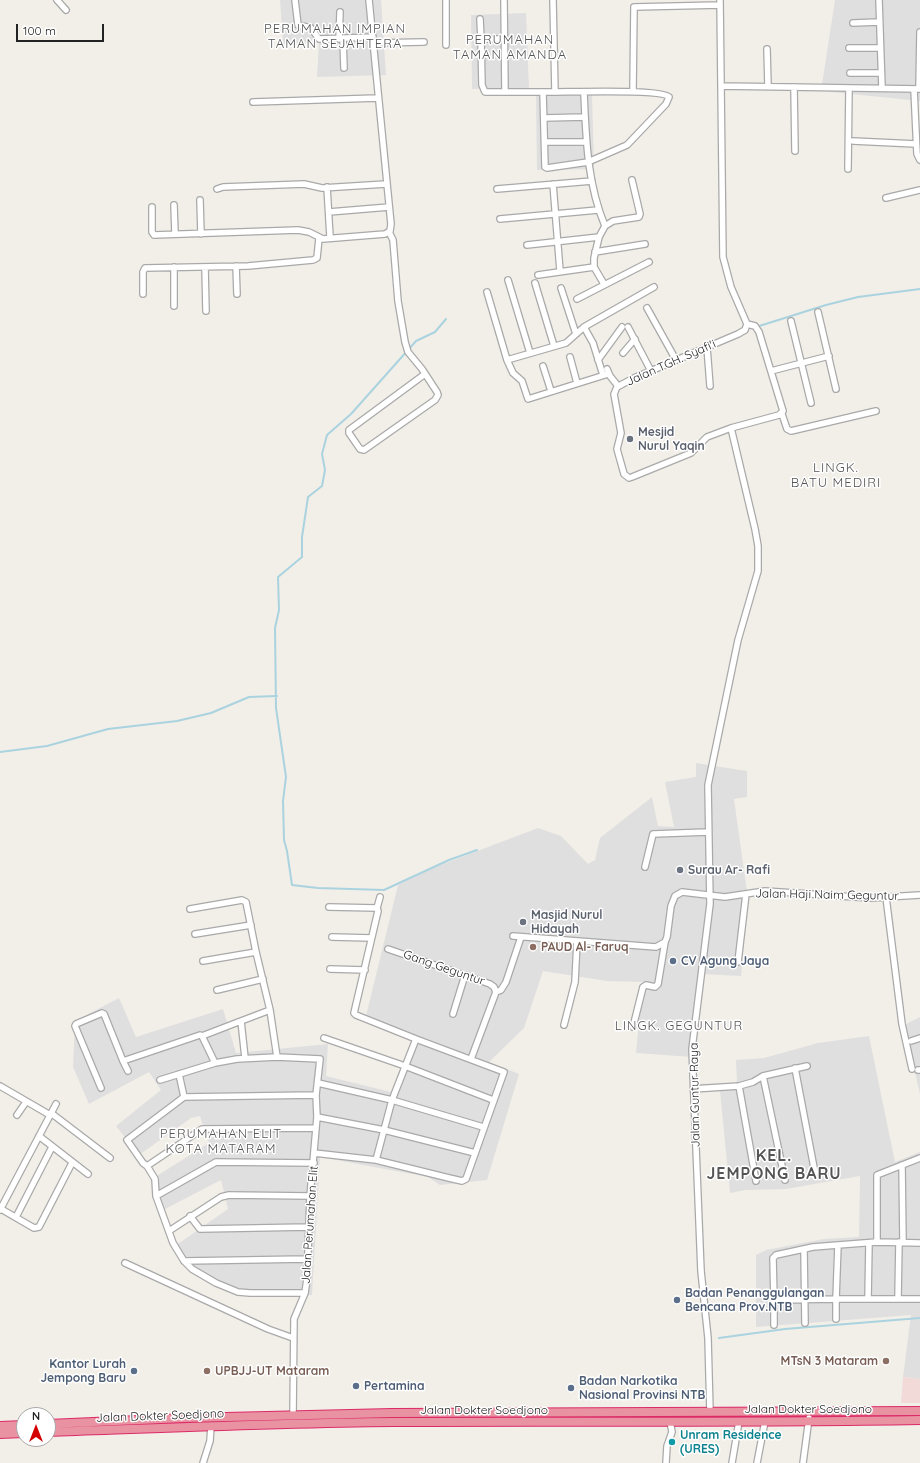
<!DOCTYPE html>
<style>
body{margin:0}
#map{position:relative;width:920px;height:1463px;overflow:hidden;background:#f2efe9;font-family:Quicksand,sans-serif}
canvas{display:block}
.north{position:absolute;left:16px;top:1407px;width:40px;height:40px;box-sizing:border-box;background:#fff;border:1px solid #a7a7a7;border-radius:50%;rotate:0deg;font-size:11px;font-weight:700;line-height:16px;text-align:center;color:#222}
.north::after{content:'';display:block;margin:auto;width:14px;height:18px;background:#d40000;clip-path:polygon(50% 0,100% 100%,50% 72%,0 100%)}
.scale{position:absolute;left:16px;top:24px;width:88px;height:18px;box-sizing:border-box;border:2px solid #222;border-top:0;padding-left:5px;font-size:12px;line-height:14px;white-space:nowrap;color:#222;-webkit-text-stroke:3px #fff;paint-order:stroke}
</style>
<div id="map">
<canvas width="920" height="1463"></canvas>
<div class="north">N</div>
<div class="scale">100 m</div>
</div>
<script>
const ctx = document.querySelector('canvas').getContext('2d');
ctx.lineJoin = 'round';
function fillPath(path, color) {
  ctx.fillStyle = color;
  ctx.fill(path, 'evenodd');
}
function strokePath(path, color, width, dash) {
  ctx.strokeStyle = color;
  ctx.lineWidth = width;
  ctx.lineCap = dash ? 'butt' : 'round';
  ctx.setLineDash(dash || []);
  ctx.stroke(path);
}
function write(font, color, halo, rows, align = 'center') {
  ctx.font = font + ' Quicksand,sans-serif';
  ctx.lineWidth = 3;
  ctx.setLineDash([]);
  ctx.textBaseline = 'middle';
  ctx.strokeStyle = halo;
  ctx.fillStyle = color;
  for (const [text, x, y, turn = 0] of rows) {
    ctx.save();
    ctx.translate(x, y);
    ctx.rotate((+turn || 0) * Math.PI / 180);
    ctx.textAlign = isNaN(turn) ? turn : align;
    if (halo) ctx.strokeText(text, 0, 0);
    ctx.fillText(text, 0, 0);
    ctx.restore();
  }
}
const residential = new Path2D(`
 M 280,0 L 381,0 L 386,75 L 317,77 L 319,43 L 283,44 Z
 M 835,0 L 920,0 L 920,101 L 821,91 Z
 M 526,13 L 529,88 L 472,89 L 471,15 Z
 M 592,94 L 594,169 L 537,170 L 536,96 Z
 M 696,763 L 747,771 L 747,797 L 734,799 L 748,899 L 741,976 L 701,974 L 692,1057 L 636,1053 L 643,982 L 607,981 L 543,971 L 524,1028 L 489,1062 L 519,1074 L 487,1180 L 440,1185 L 428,1177 L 320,1157 L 312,1295 L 247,1295 L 217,1283 L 187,1264 L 175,1246 L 228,1209 L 221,1180 L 165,1209 L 152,1179 L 209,1143 L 200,1116 L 191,1118 L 139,1155 L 116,1126 L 161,1090 L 149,1072 L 89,1104 L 73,1067 L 75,1021 L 119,998 L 136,1037 L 223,1009 L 236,1053 L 328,1044 L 326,1076 L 395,1093 L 417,1036 L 486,1061 L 366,1016 L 398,885 L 430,869 L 538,828 L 561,836 L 588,864 L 595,860 L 600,838 L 652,797 L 658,826 L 674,827 L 665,782 L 696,777 Z
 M 920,1017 L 920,1094 L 904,1025 Z
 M 869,1036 L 895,1162 L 920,1152 L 920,1379 L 903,1377 L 911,1315 L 756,1327 L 756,1255 L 766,1250 L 824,1239 L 859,1237 L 860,1176 L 786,1189 L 745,1190 L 730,1193 L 720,1091 L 695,1092 L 695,1084 L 737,1083 L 736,1060 L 764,1058 L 818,1043 Z`);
const commercial = new Path2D(`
 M 903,1377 L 920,1379 L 920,1403 L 901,1403 Z`);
const stream = new Path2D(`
 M 446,319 L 435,332 L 416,341 L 351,414 L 327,435 L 322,454 L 325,470 L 322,486 L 308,497 L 302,537 L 302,557 L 278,577 L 279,610 L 275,628 L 276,708 L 286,777 L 283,801 L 284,840 L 287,851 L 292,885 L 318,888 L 384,890 L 449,860 L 477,850
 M 756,327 L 826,305 L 858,297 L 920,289
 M 0,752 L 47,746 L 108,729 L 177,721 L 211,713 L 249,697 L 277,696
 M 719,1338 L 785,1329 L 920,1318`);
const minor = new Path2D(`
 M 57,0 L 66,10
 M 295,0 L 298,25 L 311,28 L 319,39 L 373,37
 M 446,0 L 446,45
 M 504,0 L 505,92
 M 720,0 L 723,257 L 731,287 L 747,324 L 745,330 L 738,334 L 634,378 L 617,387 L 614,394 L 621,433 L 617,449 L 624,474 L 629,478 L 632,477 L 691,453 L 707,437 L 731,428
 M 879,0 L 882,88
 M 480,19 L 481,39
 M 853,23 L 879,22
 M 339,39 L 340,12
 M 343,39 L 344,68
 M 504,39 L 481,39 L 482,85 L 485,92 L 555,92
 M 373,43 L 424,42
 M 849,48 L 880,48
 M 767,49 L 768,86
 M 850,73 L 881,73
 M 721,86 L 920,89
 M 794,87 L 795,151
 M 914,89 L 917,154 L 920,160
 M 919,89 L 920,32
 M 633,91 L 634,7 L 720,5
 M 543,92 L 545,167 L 547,168 L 588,162 L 627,145 L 666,104 L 669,97 C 663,89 571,92 555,92 L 553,0
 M 584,93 C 586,138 587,183 605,226
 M 253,102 L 378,98
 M 544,118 L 585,117
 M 853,141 L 916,144
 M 545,142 L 585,142
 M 848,169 L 849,88
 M 553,184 L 560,271
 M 327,187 L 330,237
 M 217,189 L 223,187 L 304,184 L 322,188 L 386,184
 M 497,189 L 592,181
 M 886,198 L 920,190
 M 200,200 L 201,234
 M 174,205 L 175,234
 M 152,207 L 152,232 L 154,235 L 298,230 L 309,232 L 323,239 L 385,234 L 390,231 L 391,224 L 369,0
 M 329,212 L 389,207
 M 500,219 L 598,210
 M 389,232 L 393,240 L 398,301 L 405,342 L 408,352 L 422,369 L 437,392 L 438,395 L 435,400 L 364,450 L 360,449 L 349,433 L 349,430 L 425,374
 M 527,245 L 599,237
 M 595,252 L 645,244
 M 236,266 L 237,294
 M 174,267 L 174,306
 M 205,267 L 206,311
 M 538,275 L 594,267
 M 508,280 L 530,353
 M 535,283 L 554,346
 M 604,284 L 594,267 L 594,258 L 599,237 L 605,226 L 613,221 L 639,217 L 640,214 L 632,180
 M 561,288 L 576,334
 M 487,292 L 507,360 L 513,373 L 522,381 L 528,399 L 608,374
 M 143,294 L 143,272 L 145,268 L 248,266 L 313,260 L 317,258 L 319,238
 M 577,299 L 649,262
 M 647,308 L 676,360
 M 818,312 L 836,389
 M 791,321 L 811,403
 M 584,327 L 593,343 L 603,375
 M 628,327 L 651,371
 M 707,347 L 710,386
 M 623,353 L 635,339
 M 570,357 L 577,383
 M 507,360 L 566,343 L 584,327 L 654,287
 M 598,360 L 622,327
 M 543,366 L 551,391
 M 607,369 L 610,376 L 618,386
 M 771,371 L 829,356
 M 782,414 L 787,429 L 791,431 L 876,411
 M 645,867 L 653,834 L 708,832
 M 886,897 L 902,1024 L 912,1069
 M 329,907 L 377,908 L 378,911 L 354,1013 L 356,1015 L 416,1039 L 392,1100 L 376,1160
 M 377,908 L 380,897
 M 190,909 L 242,900 L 246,902 L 256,952 L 270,1010 L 277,1057
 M 195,934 L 251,925
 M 513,936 L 656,947 L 665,942 L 667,937 L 671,906 L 675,896 L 682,892 L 725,897 L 765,891 L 870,898 L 920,895
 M 332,937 L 371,938
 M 388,949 L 490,984 L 494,987 L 496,992
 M 203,961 L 256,952
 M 738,962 L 746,894
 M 330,969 L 365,970
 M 217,990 L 263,979
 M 496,992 L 501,990 L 506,982 L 521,937
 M 453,1014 L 465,975
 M 241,1021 L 270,1010
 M 564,1025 L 575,982 L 577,941
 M 633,1027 L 643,987 L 646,985 L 655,987 L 658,984 L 665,942
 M 202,1036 L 241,1021 L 245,1058
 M 324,1038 L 405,1066 L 493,1100
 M 911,1041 L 920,1038
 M 471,1059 L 496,992
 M 123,1061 L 128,1071
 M 795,1068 L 815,1173
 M 918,1070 L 920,1070
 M 179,1074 L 184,1097
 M 763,1076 L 785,1180
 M 160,1080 L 215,1063
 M 318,1083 L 392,1100 L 483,1127
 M 0,1086 L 50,1115
 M 739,1086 L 753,1082 L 763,1076 L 807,1066
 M 101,1088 L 75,1026 L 76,1024 L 102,1013 L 104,1014 L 123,1061 L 200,1035 L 202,1036 L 215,1063 L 237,1059 L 277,1057 L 320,1059 L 316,1095 L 317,1117 L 310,1196 L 307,1279 L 305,1293 L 294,1319 L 293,1415
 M 693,1089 L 739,1086 L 756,1181
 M 51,1113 L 110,1158
 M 17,1115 L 26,1102
 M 317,1117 L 384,1130 L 475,1153
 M 316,1128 L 202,1129 L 147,1166 L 143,1163 L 127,1140 L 184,1097 L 316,1095
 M 39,1136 L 88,1174
 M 314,1153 L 376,1160 L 449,1178 L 462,1181 L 466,1179 L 504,1072 L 416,1039
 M 902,1165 L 903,1242
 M 147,1166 L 155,1179 L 156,1196
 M 1,1209 L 34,1228 L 39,1227 L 72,1163
 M 0,1210 L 56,1104
 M 190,1216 L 200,1229 L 309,1227
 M 16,1217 L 52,1147
 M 169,1231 L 221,1197 L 229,1195 L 310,1196
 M 877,1242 L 877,1175 L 920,1158
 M 920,1243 L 877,1242 L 838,1245 L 836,1299 L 920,1299
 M 804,1249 L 805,1323
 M 184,1261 L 307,1259
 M 125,1263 L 268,1329 L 293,1338
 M 305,1293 L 250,1293 L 238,1292 L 216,1283 L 192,1269 L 184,1261 L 173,1243 L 156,1196 L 216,1162 L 314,1163
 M 898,1298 L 899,1242
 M 868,1299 L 869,1243
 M 836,1319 L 836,1299 L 774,1300 L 773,1258 L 776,1255 L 813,1247 L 838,1245
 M 774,1325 L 774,1300
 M 710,1412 L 708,1338 L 701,1271 L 692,1049 L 710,904 L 708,785 L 738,640 L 758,571 L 758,546 L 755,529 L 731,428 L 779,415 L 783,411 L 759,332 L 755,326 L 747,324
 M 203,1463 L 210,1441 L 211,1426
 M 666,1463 L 667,1446 L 672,1432 L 670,1421
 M 732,1463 L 739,1421
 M 757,1463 L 765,1421
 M 803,1463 L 809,1418`);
const highway = new Path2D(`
 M 48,1424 L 184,1418 L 392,1413 L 920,1411
 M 0,1426 L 24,1425
 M 48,1432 C 163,1428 279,1423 394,1422 C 569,1421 745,1423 920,1420
 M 0,1434 L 24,1433`);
const markers = [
 [630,439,4,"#6b7280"],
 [680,870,4,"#6b7280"],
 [523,922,4,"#6b7280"],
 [533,947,4,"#8d6e63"],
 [673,961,4,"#5c6f8a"],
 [677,1300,4,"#5c6f8a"],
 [886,1361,4,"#8d6e63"],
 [134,1371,4,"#5c6f8a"],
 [207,1371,4,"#8d6e63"],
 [356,1386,4,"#5c6f8a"],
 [571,1388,4,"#5c6f8a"],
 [672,1442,4,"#0f9aa8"]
];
const streetNames = [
 ["Jalan TGH. Syafi'i",671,363,-24],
 ["Jalan Haji Naim Geguntur",827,895,1],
 ["Gang Geguntur",444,968,19],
 ["Jalan Guntur Raya",695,1095,-91],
 ["Jalan Perumahan Elit",310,1225,-86],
 ["Jalan Dokter Soedjono",808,1409],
 ["Jalan Dokter Soedjono",484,1410],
 ["Jalan Dokter Soedjono",160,1416,-2]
];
const worshipNames = [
 ["Mesjid",638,432],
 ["Nurul Yaqin",638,446],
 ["Surau Ar- Rafi",688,870],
 ["Masjid Nurul",531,915],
 ["Hidayah",531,929]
];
const educationNames = [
 ["PAUD Al- Faruq",541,947],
 ["MTsN 3 Mataram",878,1361,"right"],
 ["UPBJJ-UT Mataram",215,1371]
];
const serviceNames = [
 ["CV Agung Jaya",681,961],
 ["Badan Penanggulangan",685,1293],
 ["Bencana Prov.NTB",685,1307],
 ["Kantor Lurah",126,1364,"right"],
 ["Jempong Baru",126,1378,"right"],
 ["Badan Narkotika",579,1381],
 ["Nasional Provinsi NTB",579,1395],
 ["Pertamina",364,1386]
];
const cultureNames = [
 ["Unram Residence",680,1435],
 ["(URES)",680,1449]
];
const neighbourhoodNames = [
 ["PERUMAHAN IMPIAN",335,29],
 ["TAMAN SEJAHTERA",335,44],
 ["PERUMAHAN",510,40],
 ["TAMAN AMANDA",510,55],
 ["LINGK.",836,468],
 ["BATU MEDIRI",836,483],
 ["LINGK. GEGUNTUR",679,1026],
 ["PERUMAHAN ELIT",221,1134],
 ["KOTA MATARAM",221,1149]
];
const districtNames = [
 ["KEL.",774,1156],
 ["JEMPONG BARU",774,1174]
];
fillPath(residential, '#e0dfdf');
fillPath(commercial, '#f2dad9');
strokePath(stream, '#aad3df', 2);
strokePath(minor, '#a9a9a9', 8);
strokePath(highway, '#dc2a67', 10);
strokePath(minor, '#fff', 5.5);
strokePath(highway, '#e892a2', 8);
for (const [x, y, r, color] of markers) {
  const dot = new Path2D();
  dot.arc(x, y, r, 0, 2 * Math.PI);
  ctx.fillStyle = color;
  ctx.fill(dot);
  strokePath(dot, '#fff', 1.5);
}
write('12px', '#222', '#fff', streetNames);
write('bold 12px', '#5b616d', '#fff', worshipNames, 'left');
write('bold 12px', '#785e54', '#fff', educationNames, 'left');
write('bold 12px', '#4e5e75', '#fff', serviceNames, 'left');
write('bold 12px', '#0d838f', '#fff', cultureNames, 'left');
ctx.letterSpacing = '1px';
write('13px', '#555', '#fff', neighbourhoodNames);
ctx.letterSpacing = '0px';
ctx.letterSpacing = '1px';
write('bold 16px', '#555', '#fff', districtNames);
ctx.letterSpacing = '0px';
</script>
